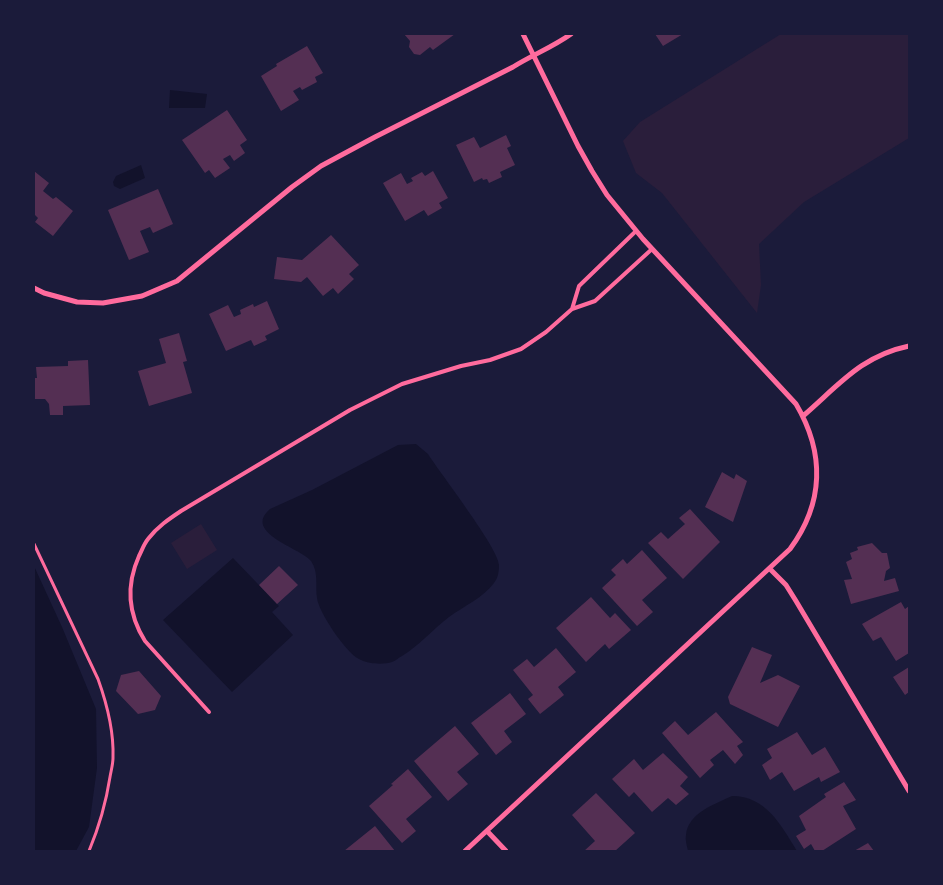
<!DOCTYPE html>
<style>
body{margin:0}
#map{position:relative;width:943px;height:885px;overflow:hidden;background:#1b1b3a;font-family:"Asap Condensed",sans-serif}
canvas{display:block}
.frame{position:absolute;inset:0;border:35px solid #1b1b3a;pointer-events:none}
</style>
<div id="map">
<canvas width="943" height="885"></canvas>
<div class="frame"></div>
</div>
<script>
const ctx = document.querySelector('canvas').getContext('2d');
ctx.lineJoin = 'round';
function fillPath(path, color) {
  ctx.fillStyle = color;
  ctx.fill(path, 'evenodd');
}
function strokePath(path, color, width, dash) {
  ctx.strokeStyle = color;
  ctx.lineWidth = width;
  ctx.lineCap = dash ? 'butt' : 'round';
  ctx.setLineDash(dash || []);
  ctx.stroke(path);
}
const green = new Path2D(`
 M 781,34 L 909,34 L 909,138 L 804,202 L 759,244 L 761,285 L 757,313 L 662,193 L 636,173 L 623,141 L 640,122 Z
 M 201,524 L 217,550 L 187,569 L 171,543 Z`);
const water = new Path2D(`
 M 170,90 L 207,94 L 205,108 L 169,108 Z
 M 141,165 L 145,178 L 120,189 L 114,186 L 113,182 L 116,176 Z
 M 416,444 L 428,454 C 440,473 499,549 499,565 C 499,572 498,578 494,583 C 483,598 464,606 449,617 C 432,630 420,645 402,656 C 399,657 396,661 392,662 C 383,665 367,664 359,659 C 346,653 318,611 317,598 C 315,585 319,573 311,561 C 301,548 242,533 270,509 L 312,490 L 398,445 Z
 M 233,558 L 279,606 L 272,612 L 293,635 L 232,692 L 163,620 Z
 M 34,566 L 62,627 L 96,709 L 97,768 L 89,827 L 76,851 L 34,851 Z
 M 732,796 C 766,796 781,825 797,851 L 688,851 C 687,846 685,840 686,835 C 688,813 715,804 732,796 Z`);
const building = new Path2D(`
 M 404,34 L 455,34 L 433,50 L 430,47 L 420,55 L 414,54 L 409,47 L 410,41 Z
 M 655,34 L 683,34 L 663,46 Z
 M 307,46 L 323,73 L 315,77 L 317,82 L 302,90 L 300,87 L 293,91 L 299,100 L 281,111 L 261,76 L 277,66 L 276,64 Z
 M 227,110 L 247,140 L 240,145 L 245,153 L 234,161 L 230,155 L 223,159 L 230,168 L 215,178 L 209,170 L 205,173 L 182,140 Z
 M 506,135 L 511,146 L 507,148 L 515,165 L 500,172 L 502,177 L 489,183 L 487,179 L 483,180 L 482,178 L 474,182 L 456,145 L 474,137 L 480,148 Z
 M 34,171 L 49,183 L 43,191 L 53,199 L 56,197 L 73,211 L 53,236 L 35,222 L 38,218 L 34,214 Z
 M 433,171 L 448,198 L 439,203 L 442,208 L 428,216 L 424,210 L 405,221 L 383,183 L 401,173 L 407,184 L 413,181 L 411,178 L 422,172 L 425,176 Z
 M 158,189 L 173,224 L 153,233 L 150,227 L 140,231 L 149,252 L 129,260 L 108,210 Z
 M 331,235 L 359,265 L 349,274 L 354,279 L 338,294 L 333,288 L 323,296 L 307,277 L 301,282 L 274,279 L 277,257 L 302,260 Z
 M 267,301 L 279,329 L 265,336 L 267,340 L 254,346 L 251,340 L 226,351 L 209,314 L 228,305 L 234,317 L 241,314 L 240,310 L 253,304 L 254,307 Z
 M 179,333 L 187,361 L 183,362 L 192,393 L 149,406 L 138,371 L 166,363 L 159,339 Z
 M 88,360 L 90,405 L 63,406 L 63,415 L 50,415 L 49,404 L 45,399 L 34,399 L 34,378 L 37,378 L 36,367 L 68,366 L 68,361 Z
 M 722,472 L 734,479 L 736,474 L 747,481 L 733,522 L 705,507 Z
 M 690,509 L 720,542 L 683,579 L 648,543 L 661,532 L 668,539 L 685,524 L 679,518 Z
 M 872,543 L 882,553 L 887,553 L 890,568 L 886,571 L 884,581 L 895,578 L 899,591 L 851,604 L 844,580 L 852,579 L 846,562 L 852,559 L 850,553 L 858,550 L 857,547 Z
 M 642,550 L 667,578 L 642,600 L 653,612 L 637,626 L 602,588 L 616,575 L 611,570 L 623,559 L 627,564 Z
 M 279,566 L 298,585 L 277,604 L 259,585 Z
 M 591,597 L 610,618 L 615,613 L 631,630 L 609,649 L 605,644 L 586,662 L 556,628 Z
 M 901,602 L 905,609 L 909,606 L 909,653 L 896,661 L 881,637 L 873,641 L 862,624 Z
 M 752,647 L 772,655 L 760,683 L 778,675 L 800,686 L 778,727 L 730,704 L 728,697 Z
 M 556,648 L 576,672 L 558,687 L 564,695 L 540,714 L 528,699 L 533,695 L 513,670 L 527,659 L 534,667 Z
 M 909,667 L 909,692 L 905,695 L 893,677 Z
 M 139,671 L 161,696 L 155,710 L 138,714 L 116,691 L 121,675 Z
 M 510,693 L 526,714 L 504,731 L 512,742 L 496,755 L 471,723 Z
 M 716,712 L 743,742 L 737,746 L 743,755 L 735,764 L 723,750 L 710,760 L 714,765 L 700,778 L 662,733 L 675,721 L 688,735 Z
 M 455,726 L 479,754 L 457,772 L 468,784 L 448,801 L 414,761 Z
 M 797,732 L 812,755 L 825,747 L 840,772 L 821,782 L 819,777 L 794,791 L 782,772 L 770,780 L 762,765 L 772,758 L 767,749 Z
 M 663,753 L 688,777 L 680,786 L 689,794 L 676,805 L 668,798 L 652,812 L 634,792 L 629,797 L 612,779 L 634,759 L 643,770 Z
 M 408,769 L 432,797 L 406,819 L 416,831 L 402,843 L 369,806 L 393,785 L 391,784 Z
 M 844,782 L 856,800 L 843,806 L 856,829 L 822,851 L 815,851 L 811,844 L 804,849 L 796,836 L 806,830 L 799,816 L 826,797 L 824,794 Z
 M 596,793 L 635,833 L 615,851 L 584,851 L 595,841 L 572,815 Z
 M 375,826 L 395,851 L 344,851 Z
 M 868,843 L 874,851 L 854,851 Z`);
const path = new Path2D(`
 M 34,544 L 98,679 C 107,704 114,732 113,758 C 113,764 111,771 110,777 C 106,803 99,827 89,851`);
const service = new Path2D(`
 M 572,309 L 579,286 L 636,231
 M 209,712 L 145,641 C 128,614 126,585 139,556 C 142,550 144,544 148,539 C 157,527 169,519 181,511 L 350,410 L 402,384 L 461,366 L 490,360 L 521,349 L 546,332 L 572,309 L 595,301 L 652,249`);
const minor = new Path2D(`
 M 34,288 L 44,293 L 77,302 L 103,303 L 142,296 L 177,281 L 292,187 L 321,166 L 375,137 L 513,67 C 532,55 553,47 571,34
 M 803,416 C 839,385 861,356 909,346
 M 770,569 L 786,585 L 796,601 L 909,791
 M 487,831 L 506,851
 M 465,851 L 790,549 C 824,503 825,453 796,404 L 643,239 L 607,195 L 592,171 L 578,146 L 523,34`);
fillPath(green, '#2a1e3b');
fillPath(water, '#12122b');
fillPath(building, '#542f53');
strokePath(path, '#ff6b9d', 3);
strokePath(service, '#ff6b9d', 4);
strokePath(minor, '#ff6b9d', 5);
</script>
